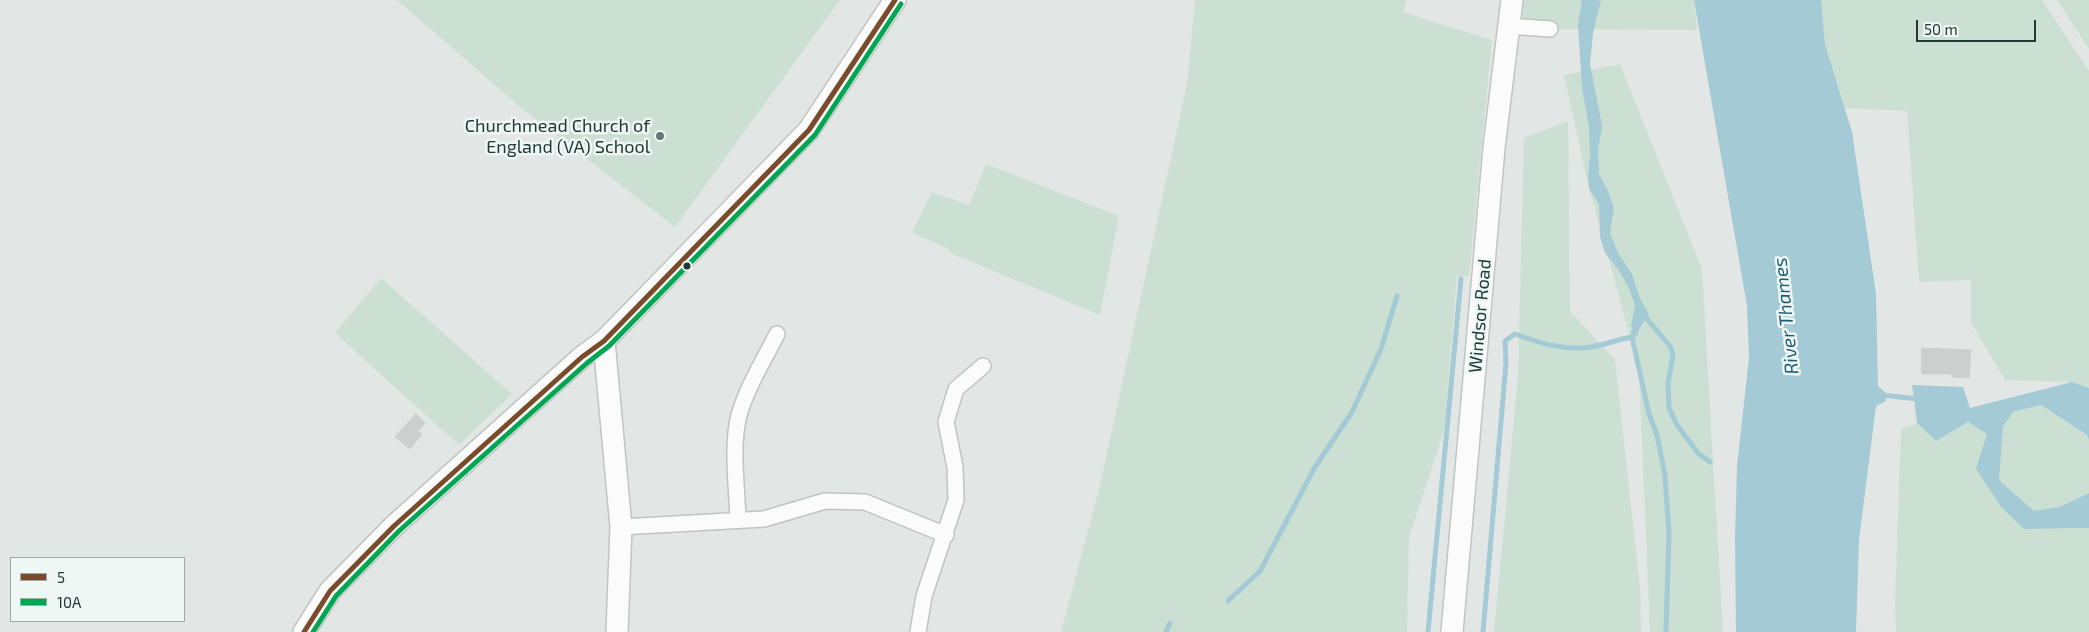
<!DOCTYPE html>
<style>
body{margin:0}
#map{position:relative;width:2089px;height:632px;overflow:hidden;background:#e2e7e5;font-family:"Exo 2",sans-serif}
canvas{display:block}
.legend{position:absolute;left:10px;top:557px;width:175px;height:65px;box-sizing:border-box;background:#eff7f4;border:1px solid #9daba8;margin:0;padding:6px 9px;list-style:none;font-size:15px;color:#213935}
.legend li{display:flex;align-items:center;gap:10px;height:25px}
.legend b{width:25px;border:1px solid #9daba8}
.scale{position:absolute;left:1916px;top:20px;width:120px;height:22px;box-sizing:border-box;border:2px solid #213935;border-top:0;padding-left:6px;font-size:15px;line-height:18px;white-space:nowrap;color:#213935;-webkit-text-stroke:4px #eff7f4;paint-order:stroke}
</style>
<div id="map">
<canvas width="2089" height="632"></canvas>
<ul class="legend">
<li><b style="height:6px;background:#7a4b2a"></b>5</li>
<li><b style="height:6px;background:#00a651"></b>10A</li>
</ul>
<div class="scale">50 m</div>
</div>
<script>
const ctx = document.querySelector('canvas').getContext('2d');
ctx.lineJoin = 'round';
function fillPath(path, color) {
  ctx.fillStyle = color;
  ctx.fill(path, 'evenodd');
}
function strokePath(path, color, width, dash) {
  ctx.strokeStyle = color;
  ctx.lineWidth = width;
  ctx.lineCap = dash ? 'butt' : 'round';
  ctx.setLineDash(dash || []);
  ctx.stroke(path);
}
function write(font, color, halo, rows, align = 'center') {
  ctx.font = font + ' "Exo 2",sans-serif';
  ctx.lineWidth = 5;
  ctx.setLineDash([]);
  ctx.textBaseline = 'middle';
  ctx.strokeStyle = halo;
  ctx.fillStyle = color;
  for (const [text, x, y, turn = 0] of rows) {
    ctx.save();
    ctx.translate(x, y);
    ctx.rotate((+turn || 0) * Math.PI / 180);
    ctx.textAlign = isNaN(turn) ? turn : align;
    if (halo) ctx.strokeText(text, 0, 0);
    ctx.fillText(text, 0, 0);
    ctx.restore();
  }
}
const green = new Path2D(`
 M 397,0 L 840,0 L 675,227 L 520,107 Z
 M 1195,0 L 1407,0 L 1402,12 L 1492,40 L 1469,276 L 1457,276 L 1444,431 L 1409,537 L 1407,632 L 1061,632 L 1100,485 L 1187,84 Z
 M 1511,0 L 1694,0 L 1697,30 L 1550,29 L 1508,26 Z
 M 1821,0 L 2042,0 L 2089,71 L 2089,388 L 2072,382 L 2005,380 L 1971,323 L 1971,280 L 1919,282 L 1907,111 L 1845,108 L 1825,44 Z
 M 2057,0 L 2089,0 L 2089,49 Z
 M 1620,64 L 1702,269 L 1723,632 L 1650,632 L 1639,370 L 1587,180 L 1564,75 Z
 M 1568,121 L 1570,311 L 1615,360 L 1640,588 L 1641,632 L 1494,632 L 1518,375 L 1524,138 Z
 M 986,164 L 1119,216 L 1100,315 L 950,253 L 949,249 L 912,233 L 932,192 L 969,205 Z
 M 381,278 L 512,394 L 459,445 L 335,333 Z
 M 2041,405 L 2087,435 L 2089,440 L 2089,493 L 2059,507 L 2034,511 L 1999,480 L 2003,427 L 2013,412 Z
 M 1968,422 L 1987,434 L 2002,508 L 2024,529 L 2089,528 L 2089,632 L 1896,632 L 1895,604 L 1901,429 L 1917,423 L 1936,441 Z`);
const water = new Path2D(`
 M 1582,0 L 1601,0 L 1593,33 L 1590,64 L 1602,126 L 1598,150 L 1599,174 L 1608,191 L 1614,208 L 1610,233 L 1618,253 L 1632,274 L 1639,296 L 1649,315 L 1639,329 L 1637,337 L 1631,326 L 1635,305 L 1628,286 L 1618,269 L 1605,253 L 1600,237 L 1599,204 L 1589,189 L 1588,177 L 1590,155 L 1589,127 L 1582,88 L 1578,25 Z
 M 1694,0 L 1821,0 L 1825,44 L 1852,132 L 1876,294 L 1878,386 L 1886,393 L 1886,401 L 1876,406 L 1859,540 L 1856,632 L 1736,632 L 1735,538 L 1737,466 L 1749,358 L 1747,306 Z
 M 2072,382 L 2089,388 L 2089,440 L 2087,435 L 2041,405 L 2013,412 L 2003,427 L 1999,480 L 2034,511 L 2059,507 L 2089,493 L 2089,528 L 2024,529 L 2002,508 L 1976,469 L 1987,434 L 1968,422 L 1936,441 L 1917,423 L 1912,385 L 1963,387 L 1970,408 Z`);
const stream = new Path2D(`
 M 1647,319 L 1670,346 L 1673,355 L 1668,383 L 1669,408 L 1677,425 L 1698,453 L 1710,462
 M 1634,331 L 1632,337 L 1649,414 L 1657,435 L 1665,476 L 1669,533 L 1666,632
 M 1882,395 L 1918,399
 M 1228,601 L 1260,571 L 1315,467 L 1352,412 L 1381,349 L 1397,296
 M 1166,632 L 1170,623
 M 1428,632 L 1461,279
 M 1483,632 L 1506,363 L 1505,341 L 1515,334 C 1540,343 1564,351 1591,347 C 1605,345 1618,339 1632,337`);
const building = new Path2D(`
 M 1922,348 L 1971,350 L 1969,378 L 1952,377 L 1952,374 L 1922,374 Z
 M 416,414 L 425,423 L 418,431 L 422,434 L 410,449 L 395,437 Z`);
const minor = new Path2D(`
 M 1508,26 L 1550,29
 M 738,520 C 737,487 731,446 739,415 C 747,387 764,360 777,334
 M 621,527 L 764,519 L 825,501 L 865,502 L 946,535
 M 918,632 L 924,596 L 956,500 L 955,467 L 946,422 L 956,389 L 983,366`);
const secondary = new Path2D(`
 M 604,341 L 621,527 L 617,632
 M 304,632 L 330,591 L 394,526 L 582,357 L 604,341 L 809,130 L 895,0
 M 1452,632 L 1494,148 L 1512,0`);
const bus1 = new Path2D(`
 M 304,632 L 330,591 L 394,526 L 582,357 L 604,341 L 809,130 L 895,0`);
const bus2 = new Path2D(`
 M 313,632 L 336,596 L 399,531 L 587,363 L 609,346 L 815,135 L 901,4`);
const markers = [
 [660,136,5,"#657673"],
 [687,266,4.5,"#213935"]
];
const poiNames = [
 ["Churchmead Church of",650,126],
 ["England (VA) School",650,147]
];
const streetNames = [
 ["Windsor Road",1480,316,-85]
];
const waterNames = [
 ["River Thames",1786,316,-96]
];
fillPath(green, '#cbe0d3');
fillPath(water, '#a3cad5');
strokePath(stream, '#a3cad5', 5);
fillPath(building, '#cbd0ce');
strokePath(building, '#cbd0ce', 1);
strokePath(minor, '#bfc4c2', 18);
strokePath(secondary, '#bec5c3', 24);
strokePath(minor, '#fbfbfb', 15);
strokePath(secondary, '#fbfbfb', 21);
strokePath(bus1, '#7a4b2a', 5);
strokePath(bus2, '#00a651', 5);
for (const [x, y, r, color] of markers) {
  const dot = new Path2D();
  dot.arc(x, y, r, 0, 2 * Math.PI);
  ctx.fillStyle = color;
  ctx.fill(dot);
  strokePath(dot, '#eff7f4', 2);
}
write('18px', '#213935', '#eff7f4', poiNames, 'right');
write('18px', '#213935', '#eff7f4', streetNames);
write('italic 19px', '#1d5c73', '#eff7f4', waterNames);
</script>
